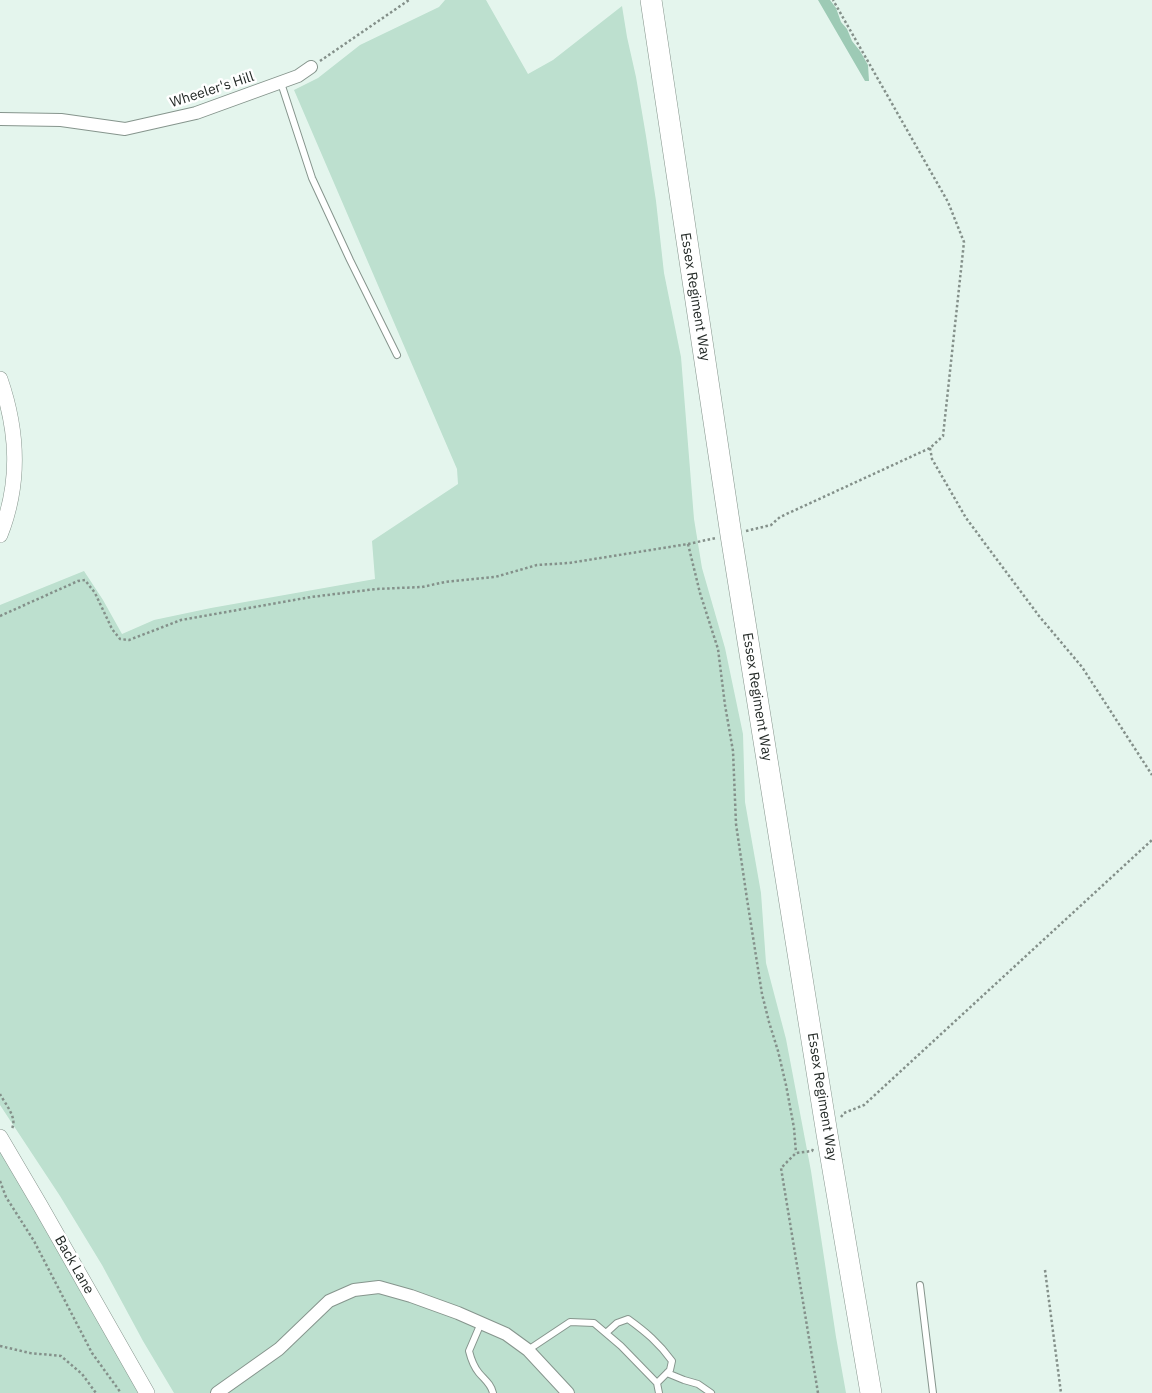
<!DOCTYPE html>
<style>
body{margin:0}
canvas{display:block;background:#e4f5ed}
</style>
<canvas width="1152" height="1393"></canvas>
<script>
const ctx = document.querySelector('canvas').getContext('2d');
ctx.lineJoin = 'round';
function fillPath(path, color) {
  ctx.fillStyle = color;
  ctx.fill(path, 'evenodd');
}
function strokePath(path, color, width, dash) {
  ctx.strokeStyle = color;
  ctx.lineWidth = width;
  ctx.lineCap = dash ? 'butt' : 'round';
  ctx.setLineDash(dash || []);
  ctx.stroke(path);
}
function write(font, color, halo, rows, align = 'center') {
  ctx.font = font + ' "IBM Plex Sans",sans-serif';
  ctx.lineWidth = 5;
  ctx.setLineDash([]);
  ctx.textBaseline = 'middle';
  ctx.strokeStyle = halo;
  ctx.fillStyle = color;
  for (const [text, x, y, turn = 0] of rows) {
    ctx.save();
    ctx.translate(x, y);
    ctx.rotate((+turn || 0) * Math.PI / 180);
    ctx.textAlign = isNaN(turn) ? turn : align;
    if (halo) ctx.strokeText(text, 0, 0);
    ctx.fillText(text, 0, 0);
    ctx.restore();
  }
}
const green = new Path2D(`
 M 445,0 L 486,0 L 528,74 L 553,60 L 622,6 L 627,37 L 636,77 L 646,136 L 656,201 L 664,273 L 681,357 L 694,519 L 702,568 L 725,648 L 743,734 L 745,802 L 761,893 L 766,963 L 786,1039 L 811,1171 L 836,1337 L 846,1393 L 174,1393 L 143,1341 L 102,1265 L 60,1196 L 0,1105 L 0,605 L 84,571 L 103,600 L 122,634 L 154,620 L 211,608 L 375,579 L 372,541 L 458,484 L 457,469 L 294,90 L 318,78 L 360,45 L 439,7 Z
 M 0,1150 L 140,1393 L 0,1393 Z`);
const forest = new Path2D(`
 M 818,0 L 830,0 L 836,8 L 841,22 L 847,29 L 852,41 L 860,51 L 868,65 L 869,81 L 865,81 Z`);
const path = new Path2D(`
 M 320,61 L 409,0
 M 930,448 L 932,459 L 966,518 L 1039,616 L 1082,667 L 1152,775
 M 746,531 L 771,525 L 780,517 L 930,448 L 943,436 L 964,242 L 948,202 L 833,0
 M 688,544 L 700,593 L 718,649 L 725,705 L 733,751 L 736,824 L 747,899 L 762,994 L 769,1022 L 778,1051 L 786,1085 L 794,1128 L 796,1153
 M 0,616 L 78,581 L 85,580 L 95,593 L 112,629 L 120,639 L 129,640 L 181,620 L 311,597 L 376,589 L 422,587 L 445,582 L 495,577 L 537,565 L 569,563 L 688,544 L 716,538
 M 0,1094 C 5,1104 19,1119 11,1130
 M 841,1117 L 844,1113 L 864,1105 L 1152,840
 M 813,1149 L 812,1151 L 796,1153 L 781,1168 L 818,1393
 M 0,1181 L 6,1197 L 34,1241 L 92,1353 L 121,1393
 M 1045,1270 L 1061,1393
 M 0,1346 L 30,1353 L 61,1356 L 82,1374 L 96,1393`);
const service = new Path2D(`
 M 281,83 L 312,178 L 350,260 L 397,355
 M 920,1285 L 933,1393
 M 481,1323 L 469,1351 C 471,1359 474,1367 479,1373 C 485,1380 491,1384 493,1393
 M 606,1333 L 617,1323 L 628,1319 C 646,1332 659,1343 672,1361 L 670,1370 L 657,1383
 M 528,1350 L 570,1322 L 594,1323 L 621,1346 L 657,1383 L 659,1393
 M 667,1373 L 684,1380 L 698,1384 L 711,1393`);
const minor = new Path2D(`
 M 0,119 L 61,120 L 125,129 L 196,113 L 298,76 L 311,67
 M 217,1393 L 279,1349 L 329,1301 L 354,1290 L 379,1287 L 411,1296 L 458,1313 L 506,1334 L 528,1350 L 568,1393`);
const tertiary = new Path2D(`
 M 0,379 C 18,431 21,482 0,535
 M 0,1137 L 40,1205 L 147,1393`);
const trunk = new Path2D(`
 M 651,0 L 731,535 L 827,1134 L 871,1393`);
const streetNames = [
 ["Wheeler's Hill",212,90,-18],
 ["Essex Regiment Way",695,297,81],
 ["Essex Regiment Way",757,697,81],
 ["Essex Regiment Way",822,1097,81],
 ["Back Lane",74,1265,60]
];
fillPath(green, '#bde0cf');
fillPath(forest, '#9dcab5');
strokePath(service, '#86958d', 8);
strokePath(minor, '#86958d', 14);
strokePath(tertiary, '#86958d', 16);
strokePath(trunk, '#86958d', 22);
strokePath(path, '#84908a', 2.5, [2.5, 2.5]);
strokePath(service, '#fff', 6);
strokePath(minor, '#fff', 12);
strokePath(tertiary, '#fff', 15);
strokePath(trunk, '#fff', 21);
write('14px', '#232926', '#fff', streetNames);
</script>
